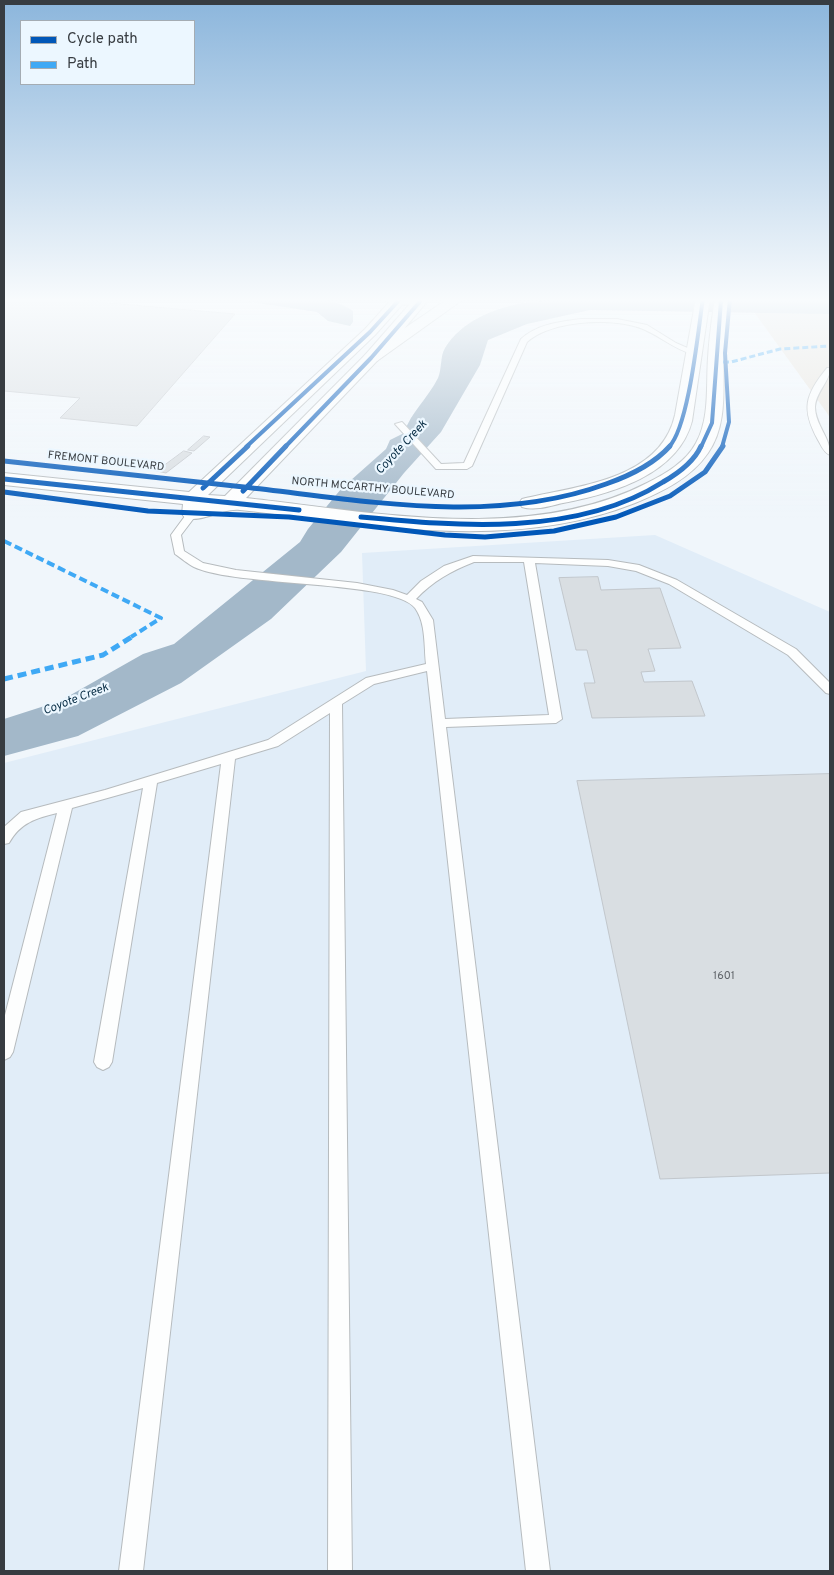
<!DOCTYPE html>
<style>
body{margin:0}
#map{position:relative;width:834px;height:1575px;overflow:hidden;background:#f0f6fb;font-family:Overpass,sans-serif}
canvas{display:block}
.frame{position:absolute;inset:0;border:5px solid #373c41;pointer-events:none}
.legend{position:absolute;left:20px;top:20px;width:175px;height:65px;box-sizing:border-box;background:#ecf7ff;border:1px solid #a4acb3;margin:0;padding:6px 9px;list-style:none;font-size:15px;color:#373c41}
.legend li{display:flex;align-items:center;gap:10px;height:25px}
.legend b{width:25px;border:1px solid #a4acb3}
</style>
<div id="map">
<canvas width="834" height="1575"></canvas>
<div class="frame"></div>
<ul class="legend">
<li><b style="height:6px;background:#0057b8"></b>Cycle path</li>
<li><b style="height:6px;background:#3fa9f5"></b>Path</li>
</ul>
</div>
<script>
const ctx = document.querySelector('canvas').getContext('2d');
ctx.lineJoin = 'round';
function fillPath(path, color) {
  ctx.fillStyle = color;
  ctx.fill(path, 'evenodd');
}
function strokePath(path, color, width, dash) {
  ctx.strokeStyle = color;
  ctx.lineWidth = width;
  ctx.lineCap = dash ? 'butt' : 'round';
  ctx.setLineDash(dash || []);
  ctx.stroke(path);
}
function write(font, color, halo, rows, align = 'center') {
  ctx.font = font + ' Overpass,sans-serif';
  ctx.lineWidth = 4.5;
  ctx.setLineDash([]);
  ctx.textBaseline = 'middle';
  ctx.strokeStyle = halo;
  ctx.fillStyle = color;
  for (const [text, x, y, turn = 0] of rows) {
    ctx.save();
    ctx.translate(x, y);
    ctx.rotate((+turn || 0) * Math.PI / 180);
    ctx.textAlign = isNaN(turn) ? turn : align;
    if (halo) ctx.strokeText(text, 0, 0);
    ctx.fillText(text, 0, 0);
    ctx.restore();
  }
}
const built = new Path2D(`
 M 655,535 L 830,612 L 830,1571 L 4,1571 L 4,763 L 366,671 L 362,553 Z`);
const green = new Path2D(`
 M 754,312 L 830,314 L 830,418 L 827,413 Z`);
const water = new Path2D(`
 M 225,298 C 261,298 325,290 353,311 L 353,322 L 350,326 L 328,321 L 317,312 Z
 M 557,298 L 830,300 L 830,314 L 590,310 L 527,324 L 488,340 L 480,365 L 441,432 L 404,473 L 341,552 L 271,619 L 181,683 L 78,736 L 4,756 L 4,719 L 60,701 L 143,654 L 174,644 L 300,542 L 308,529 L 341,489 L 386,449 L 390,440 L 404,433 C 411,412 428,398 438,378 C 442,369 440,356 445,348 C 462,321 492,309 523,303 C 534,301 547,302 557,298 Z`);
const building = new Path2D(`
 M 4,298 L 53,298 L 235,314 L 137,426 L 60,418 L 80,398 L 4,391 Z
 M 204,436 L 210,437 L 194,451 L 188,450 Z
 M 184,451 L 192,453 L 166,473 L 157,471 Z
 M 598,577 L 601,590 L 660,588 L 681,648 L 648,649 L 655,671 L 641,672 L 644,682 L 692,681 L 705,716 L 592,718 L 584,683 L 595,683 L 587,650 L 576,650 L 559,578 Z
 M 830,774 L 830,1173 L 660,1179 L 577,781 Z`);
const service = new Path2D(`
 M 581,319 L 617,319 L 647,325 L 676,343 L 699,353 L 695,355 C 673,349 662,337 643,329 C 613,317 552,320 527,342 L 472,466 L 467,469 L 436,469 L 395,424 L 402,422 L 441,464 L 464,463 L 521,339 C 538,324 559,322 581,319 Z
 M 827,368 L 830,368 C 830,382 816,391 815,407 C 815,425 831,438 830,455 C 824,453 821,445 818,440 C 801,409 805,395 827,368 Z
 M 192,511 L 197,514 L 181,535 L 184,551 L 203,563 L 236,570 L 357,583 L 393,590 L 407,595 L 421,581 L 444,566 L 473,556 L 608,560 L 639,565 L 677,580 L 796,649 L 830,683 L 830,694 L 826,693 L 788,655 L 669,584 L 636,571 L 608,566 L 535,563 L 562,719 L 556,723 L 446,727 L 550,1571 L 526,1571 L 427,671 L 374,684 L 342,704 L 352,1571 L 328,1571 L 330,713 L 278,746 L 235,759 L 143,1571 L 119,1571 L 221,764 L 157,783 L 112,1062 L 109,1067 L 103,1070 L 97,1067 L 94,1062 L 143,788 L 72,808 L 13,1052 L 10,1057 L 4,1060 L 4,1019 L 57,813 C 36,818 20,823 9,843 L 4,844 L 4,827 L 21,812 L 105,790 L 268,740 L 366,678 L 426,664 C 424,646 426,623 415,608 C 394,580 236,587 194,567 C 188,564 181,558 175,554 L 171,535 L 188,512 ZM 474,562 L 524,562 L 549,715 L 445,719 L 433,620 L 422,602 L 416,599 C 433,581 451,571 474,562 Z`);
const secondary = new Path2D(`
 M 393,298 L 408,298 L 375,335 L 208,495 L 225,496 L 365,355 L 415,298 L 430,298 L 377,361 L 246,498 C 373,512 528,544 647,483 C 665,474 686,462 696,443 C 710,418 706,386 708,358 C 709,338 712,318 715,298 L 729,298 C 729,315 725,333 724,350 C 722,384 729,423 708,453 C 691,478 662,492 635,503 C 509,553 370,524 240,510 C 221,508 203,523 185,518 L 182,514 L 183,504 L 4,485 L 4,473 L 189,492 L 365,329 Z
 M 696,298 L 710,298 L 692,421 C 678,475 611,494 563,503 C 550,506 535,511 522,507 L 519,503 L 522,499 C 575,486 660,481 675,415 Z`);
const motorway = new Path2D(`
 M 382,298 L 424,298 L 427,301 C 422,308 387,305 382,298 Z
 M 449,298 L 465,298 L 377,361 L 365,361 L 363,358 L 365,355 Z`);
const quietFar2 = new Path2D(`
 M 723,362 L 731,362 L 780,349 L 830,346`);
const quietFar1 = new Path2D(`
 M 4,541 L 161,618 L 131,637`);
const quiet = new Path2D(`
 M 4,679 L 103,655 L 133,636`);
const cyclewayFar1 = new Path2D(`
 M 246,447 L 370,332 L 401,298
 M 285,447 L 371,358 L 423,298
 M 669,447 C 689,426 698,331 703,298
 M 701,447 L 712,423 L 721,300
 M 722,447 L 729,422 L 725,353 L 730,298`);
const cycleway = new Path2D(`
 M 4,461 C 84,470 164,478 244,487 C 362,500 491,526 606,484 C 629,476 653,465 670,446
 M 4,479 L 299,510
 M 203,488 L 248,446
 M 243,491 L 286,446
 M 4,492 L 148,511 L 289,517 L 445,535 L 485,537 L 554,531 L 616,517 L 670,496 L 705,472 L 723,446
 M 361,517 C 457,526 577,537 663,482 C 677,474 694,462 701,446`);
const farStreetnames = [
 ["FREMONT BOULEVARD",106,462,6],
 ["NORTH MCCARTHY BOULEVARD",373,489,5]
];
const numberNames = [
 ["1601",724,977]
];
const farWaternames = [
 ["Coyote Creek",402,448,-47],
 ["Coyote Creek",76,700,-21]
];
fillPath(built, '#e1edf8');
fillPath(green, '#e8e3db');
fillPath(water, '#a3b8c9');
fillPath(building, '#d9dee2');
strokePath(building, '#c2c7cc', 1);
strokePath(service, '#b6bbbe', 2);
strokePath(secondary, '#b6bbbe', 2);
strokePath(motorway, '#b6bbbe', 2);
fillPath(service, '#fdfefe');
fillPath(secondary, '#fdfefe');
fillPath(motorway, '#fdfefe');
strokePath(quietFar2, '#3fa9f5', 3, [6, 3]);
strokePath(quietFar1, '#3fa9f5', 4, [8, 4]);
strokePath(quiet, '#3fa9f5', 5, [9, 5]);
strokePath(cyclewayFar1, '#0057b8', 4);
strokePath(cycleway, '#0057b8', 5);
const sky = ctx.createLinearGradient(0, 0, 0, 518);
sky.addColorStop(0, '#8cb6dc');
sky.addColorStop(0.58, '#f8fbfd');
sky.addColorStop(1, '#f8fbfd00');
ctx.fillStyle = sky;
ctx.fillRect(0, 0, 834, 518);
write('11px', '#373c41', '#ecf7ff', farStreetnames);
write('11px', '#606469', null, numberNames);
write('italic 12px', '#082d45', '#ecf7ff', farWaternames);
</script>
